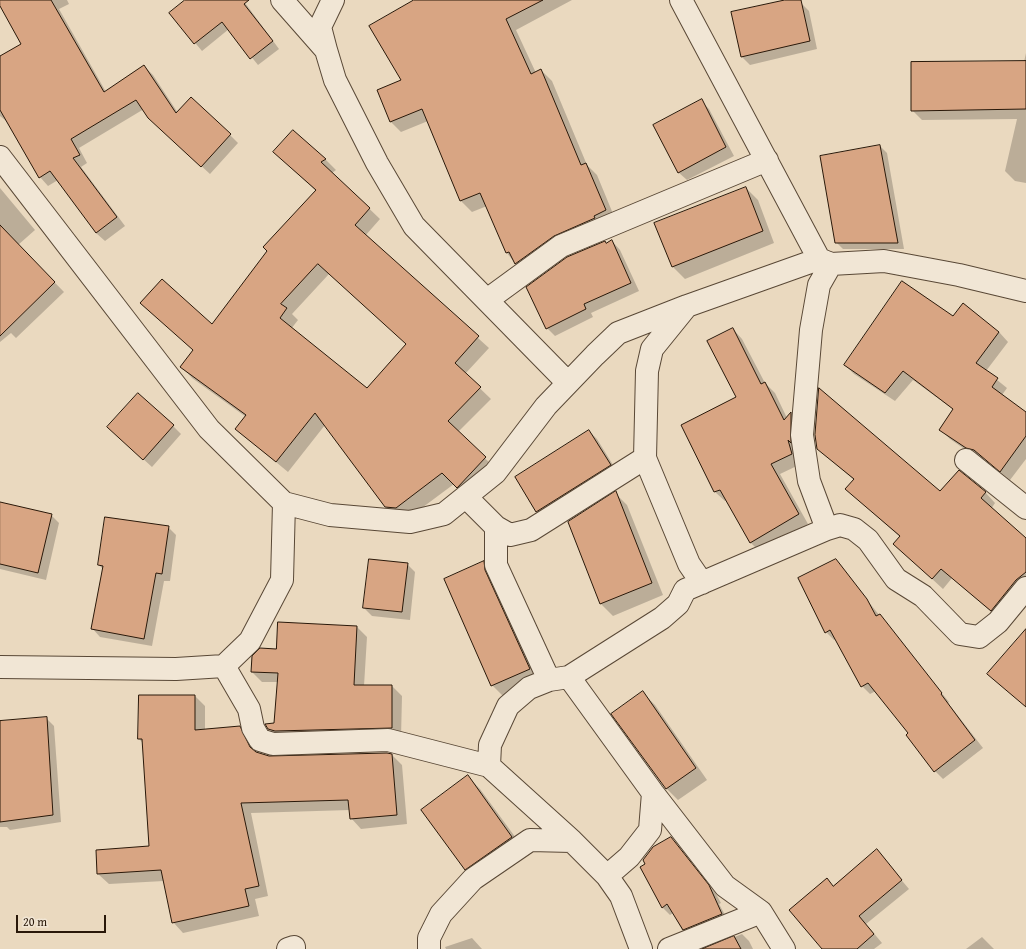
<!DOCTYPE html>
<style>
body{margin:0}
#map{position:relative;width:1026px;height:949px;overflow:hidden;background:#ead9bf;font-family:"Gentium Book Plus",serif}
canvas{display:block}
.scale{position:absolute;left:16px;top:915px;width:90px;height:18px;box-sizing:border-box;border:2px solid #291809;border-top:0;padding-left:5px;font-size:12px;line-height:14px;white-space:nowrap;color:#291809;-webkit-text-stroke:3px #f1e6d5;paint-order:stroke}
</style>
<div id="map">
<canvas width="1026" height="949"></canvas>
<div class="scale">20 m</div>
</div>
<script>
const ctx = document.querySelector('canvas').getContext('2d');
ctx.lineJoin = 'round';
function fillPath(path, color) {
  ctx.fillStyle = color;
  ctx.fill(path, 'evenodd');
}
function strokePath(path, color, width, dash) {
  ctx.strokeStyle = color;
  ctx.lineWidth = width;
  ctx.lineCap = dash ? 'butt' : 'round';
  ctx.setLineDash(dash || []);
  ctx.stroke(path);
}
const shadow = new Path2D(`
 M 0,0 L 67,0 L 69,4 L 59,9 L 106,92 L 144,66 L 153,75 L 178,113 L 230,135 L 238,143 L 210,174 L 158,126 L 144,109 L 79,148 L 87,163 L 81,167 L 125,226 L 105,241 L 96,233 L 58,180 L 48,186 L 40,177 L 10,124 L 0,116 L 0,57 L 22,44 L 0,4 Z
 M 187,0 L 243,0 L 279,49 L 258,65 L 229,29 L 202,51 L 170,13 Z
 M 416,0 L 572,0 L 516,30 L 536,73 L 541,70 L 552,81 L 587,165 L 597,175 L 616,221 L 527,274 L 516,264 L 506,252 L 487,206 L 472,212 L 461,201 L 428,121 L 401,132 L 390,121 L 402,81 Z
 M 789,0 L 801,3 L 809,11 L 817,49 L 750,65 L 742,57 Z
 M 1026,53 L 1026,183 L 1015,181 L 1005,171 L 1017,119 L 922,120 L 912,110 L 1024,62 Z
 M 701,101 L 709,109 L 734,156 L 687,180 L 678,172 Z
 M 880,146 L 887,153 L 904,249 L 843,249 L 836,242 Z
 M 274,152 L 325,159 L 336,170 L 332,173 L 380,219 L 365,236 L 489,348 L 465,374 L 491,399 L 458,432 L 496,469 L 468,498 L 454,484 L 407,519 L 397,518 L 386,507 L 325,425 L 288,472 L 236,429 L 246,417 L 192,378 L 182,367 L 316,191 ZM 329,274 L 407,344 L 367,389 L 291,329 L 298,320 L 292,314 Z
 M 0,188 L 35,230 L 18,245 L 64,292 L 16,338 L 11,333 L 0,342 Z
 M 746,188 L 758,200 L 774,243 L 685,279 L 673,267 Z
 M 612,241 L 620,250 L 639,291 L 591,313 L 593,317 L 555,336 L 547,328 L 606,244 Z
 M 953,318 L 999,332 L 1008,342 L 986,371 L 1007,388 L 1002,395 L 1026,413 L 1026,459 L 1010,480 L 984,459 L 976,457 L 950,439 L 940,429 L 954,410 L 913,380 L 895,401 L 854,374 L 845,365 Z
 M 733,329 L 742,339 L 765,383 L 775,393 L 787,418 L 792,413 L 801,423 L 801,464 L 780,474 L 808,524 L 760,552 L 750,542 L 727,500 L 725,501 L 715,492 L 682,426 L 737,398 Z
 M 173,426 L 181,434 L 152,467 L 108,427 Z
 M 589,431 L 597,439 L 618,473 L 545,519 L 537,511 Z
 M 818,449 L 940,493 L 985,492 L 995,503 L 991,509 L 1026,539 L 1026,591 L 1002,621 L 952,578 L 943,589 L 894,544 L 900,537 L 846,489 L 854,480 Z
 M 615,493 L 627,505 L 663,595 L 613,616 L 601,604 L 569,522 Z
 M 0,512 L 51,515 L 59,523 L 46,580 L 0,569 Z
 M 168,527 L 176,535 L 170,581 L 164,581 L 152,646 L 100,637 L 92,628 L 103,569 L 99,565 Z
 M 835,560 L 949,702 L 948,703 L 983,748 L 943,779 L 935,771 L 910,733 L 876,691 L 870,694 L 862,686 L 836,639 L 834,640 L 826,632 Z
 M 483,562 L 495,574 L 541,681 L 504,697 L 492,685 Z
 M 407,564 L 415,572 L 410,620 L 372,616 L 364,608 Z
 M 357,627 L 367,637 L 364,686 L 392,686 L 402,696 L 401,738 L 279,739 L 269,729 L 275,724 L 278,682 L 262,682 L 252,672 L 277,650 Z
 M 643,693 L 655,705 L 707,780 L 678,800 L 666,788 Z
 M 195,696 L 205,706 L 205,730 L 239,727 L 250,737 L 257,753 L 269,757 L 392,755 L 402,765 L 407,824 L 361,829 L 351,818 L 350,810 L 251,813 L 268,896 L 255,899 L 259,916 L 183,933 L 173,922 L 164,881 L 109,884 L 98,874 L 150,847 L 143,743 L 139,739 Z
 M 46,718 L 54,726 L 61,822 L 10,830 L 7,827 L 0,827 L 0,722 Z
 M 468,777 L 480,789 L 524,849 L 478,881 L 466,869 Z
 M 671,838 L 716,894 L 721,903 L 719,904 L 729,922 L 689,938 L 682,930 L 673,913 L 670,915 L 662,907 L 646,864 Z
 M 877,851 L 909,889 L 866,924 L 882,943 L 874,949 L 823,949 L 833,886 Z
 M 742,934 L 749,941 L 753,949 L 705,949 Z
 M 982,937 L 994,949 L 966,949 Z
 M 472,938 L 482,949 L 446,949 L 445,947 Z`);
const building = new Path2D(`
 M 0,0 L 51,0 L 104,92 L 144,65 L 176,113 L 191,97 L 231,134 L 201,167 L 148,118 L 136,100 L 71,139 L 80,155 L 73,158 L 117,217 L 96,233 L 50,171 L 39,178 L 0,110 L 0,56 L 21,44 L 0,6 Z
 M 185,0 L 249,0 L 244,4 L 273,41 L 250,59 L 222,22 L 194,44 L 169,13 Z
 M 414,0 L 543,0 L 506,19 L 531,74 L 541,69 L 581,165 L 586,163 L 606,210 L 594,216 L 595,218 L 554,236 L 515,264 L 509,252 L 506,253 L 480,193 L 460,201 L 422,109 L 390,122 L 377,90 L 401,80 L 369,26 Z
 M 785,0 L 801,0 L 810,41 L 741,57 L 731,12 Z
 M 1026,61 L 1026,109 L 911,111 L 911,62 Z
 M 702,99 L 726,147 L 678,173 L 653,125 Z
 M 293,130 L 326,159 L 321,162 L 370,208 L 355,225 L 479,336 L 455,363 L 481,387 L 448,421 L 486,457 L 457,488 L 442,473 L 396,508 L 385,507 L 315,413 L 276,462 L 235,429 L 246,415 L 180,367 L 193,350 L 140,303 L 162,279 L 212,324 L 267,251 L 263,247 L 316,190 L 273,152 ZM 318,264 L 406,344 L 367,388 L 280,318 L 287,308 L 281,304 Z
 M 880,145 L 898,243 L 835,243 L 820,156 Z
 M 746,187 L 763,231 L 672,267 L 654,223 Z
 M 0,225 L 55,282 L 0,336 Z
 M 612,240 L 631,283 L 584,304 L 586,309 L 546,329 L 526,287 L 567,257 L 605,241 L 606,243 Z
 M 902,281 L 953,316 L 963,303 L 999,332 L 976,363 L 998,378 L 992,387 L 1026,412 L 1026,436 L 1000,472 L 974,450 L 966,448 L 939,430 L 953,409 L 903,371 L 885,393 L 844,365 Z
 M 733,328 L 761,384 L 765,382 L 784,420 L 791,412 L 791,443 L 788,440 L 792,454 L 771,464 L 799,514 L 750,543 L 720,490 L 714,492 L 681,425 L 736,397 L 707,341 Z
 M 819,388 L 940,491 L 959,470 L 986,492 L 981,498 L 1026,538 L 1026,572 L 1016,580 L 991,611 L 941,569 L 932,579 L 893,544 L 900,536 L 845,489 L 854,479 L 817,449 L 815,435 Z
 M 138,393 L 174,425 L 143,460 L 107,427 Z
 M 589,430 L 611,465 L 536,512 L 515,477 Z
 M 616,491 L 652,583 L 600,604 L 568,522 Z
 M 0,502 L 52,514 L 38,573 L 0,564 Z
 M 105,517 L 169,526 L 162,574 L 156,573 L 144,639 L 91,629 L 103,566 L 98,565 Z
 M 369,559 L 408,563 L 402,612 L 363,608 Z
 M 836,559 L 867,599 L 876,616 L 880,614 L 942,693 L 941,694 L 975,740 L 934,772 L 906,735 L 908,733 L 868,683 L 861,687 L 830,630 L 825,633 L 798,578 Z
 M 484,561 L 485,570 L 530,669 L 491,686 L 444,579 Z
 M 278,622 L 357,626 L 354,685 L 392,685 L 392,728 L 275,731 L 268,729 L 265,724 L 274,723 L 278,673 L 251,672 L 252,656 L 260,648 L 276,649 Z
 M 1026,629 L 1026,707 L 987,674 Z
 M 643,691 L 696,768 L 666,789 L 611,714 Z
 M 139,695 L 195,695 L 195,730 L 240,726 L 250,747 L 256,752 L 269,756 L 387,753 L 392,754 L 397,815 L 350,819 L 348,800 L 241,803 L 259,886 L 245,889 L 249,906 L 172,923 L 161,870 L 97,874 L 96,850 L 149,846 L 142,739 L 138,739 Z
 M 47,717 L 53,815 L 0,822 L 0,721 Z
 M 468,775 L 512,837 L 465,870 L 421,810 Z
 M 671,837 L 709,885 L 722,914 L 683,930 L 667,904 L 662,908 L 640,867 L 645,864 L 643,860 L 653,847 Z
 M 877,849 L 902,880 L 859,916 L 874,934 L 857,949 L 822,949 L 789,910 L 827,878 L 833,886 Z
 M 734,936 L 741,949 L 702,949 Z`);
const street = new Path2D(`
 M 282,0 L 326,50 L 335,80 L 377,163 L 414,226 L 568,383
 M 681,0 L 819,259 L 831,264 L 884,261 L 959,275 L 1026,291
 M 326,50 L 320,27 L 333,0
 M 0,157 L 209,429 L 284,503 L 330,515 L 410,522 L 444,514 L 495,473 L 546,406 L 595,355 L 618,333 L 687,306 L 819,259
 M 487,300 L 561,246 L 767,160
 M 686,307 L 652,349 L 647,371 L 645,458 L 689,564 L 702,583
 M 966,460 L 1026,508
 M 466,497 L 496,527 L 510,535 L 531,530 L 645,458
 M 496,527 L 496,565 L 549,680
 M 827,529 L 809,481 L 802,435 L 811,330 L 819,285 L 831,264
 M 224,666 L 249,709 L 253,728 L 260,740 L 273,744 L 388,740 L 489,766 L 572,841 L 607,876 L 621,896 L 641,949
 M 0,667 L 176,669 L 224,666 L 250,641 L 282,580 L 284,503
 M 569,677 L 653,793 L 725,886 L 761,912 L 784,949
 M 489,766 L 490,745 L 508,706 L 529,688 L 549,680 L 569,677 L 662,618 L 678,604 L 685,590 L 827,529 L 840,525 L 854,529 L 868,540 L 896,579 L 923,596 L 960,634 L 979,637 L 998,622 L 1026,588
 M 607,876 L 629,857 L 650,830 L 653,793
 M 288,949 L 294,947 L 294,949
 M 429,949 L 429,938 L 441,914 L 473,879 L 530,840 L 572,841
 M 669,949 L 761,912`);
fillPath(shadow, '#0003');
fillPath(building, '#d8a583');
strokePath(building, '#291809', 1);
strokePath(street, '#594836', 24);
strokePath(street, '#f1e6d5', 22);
</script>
